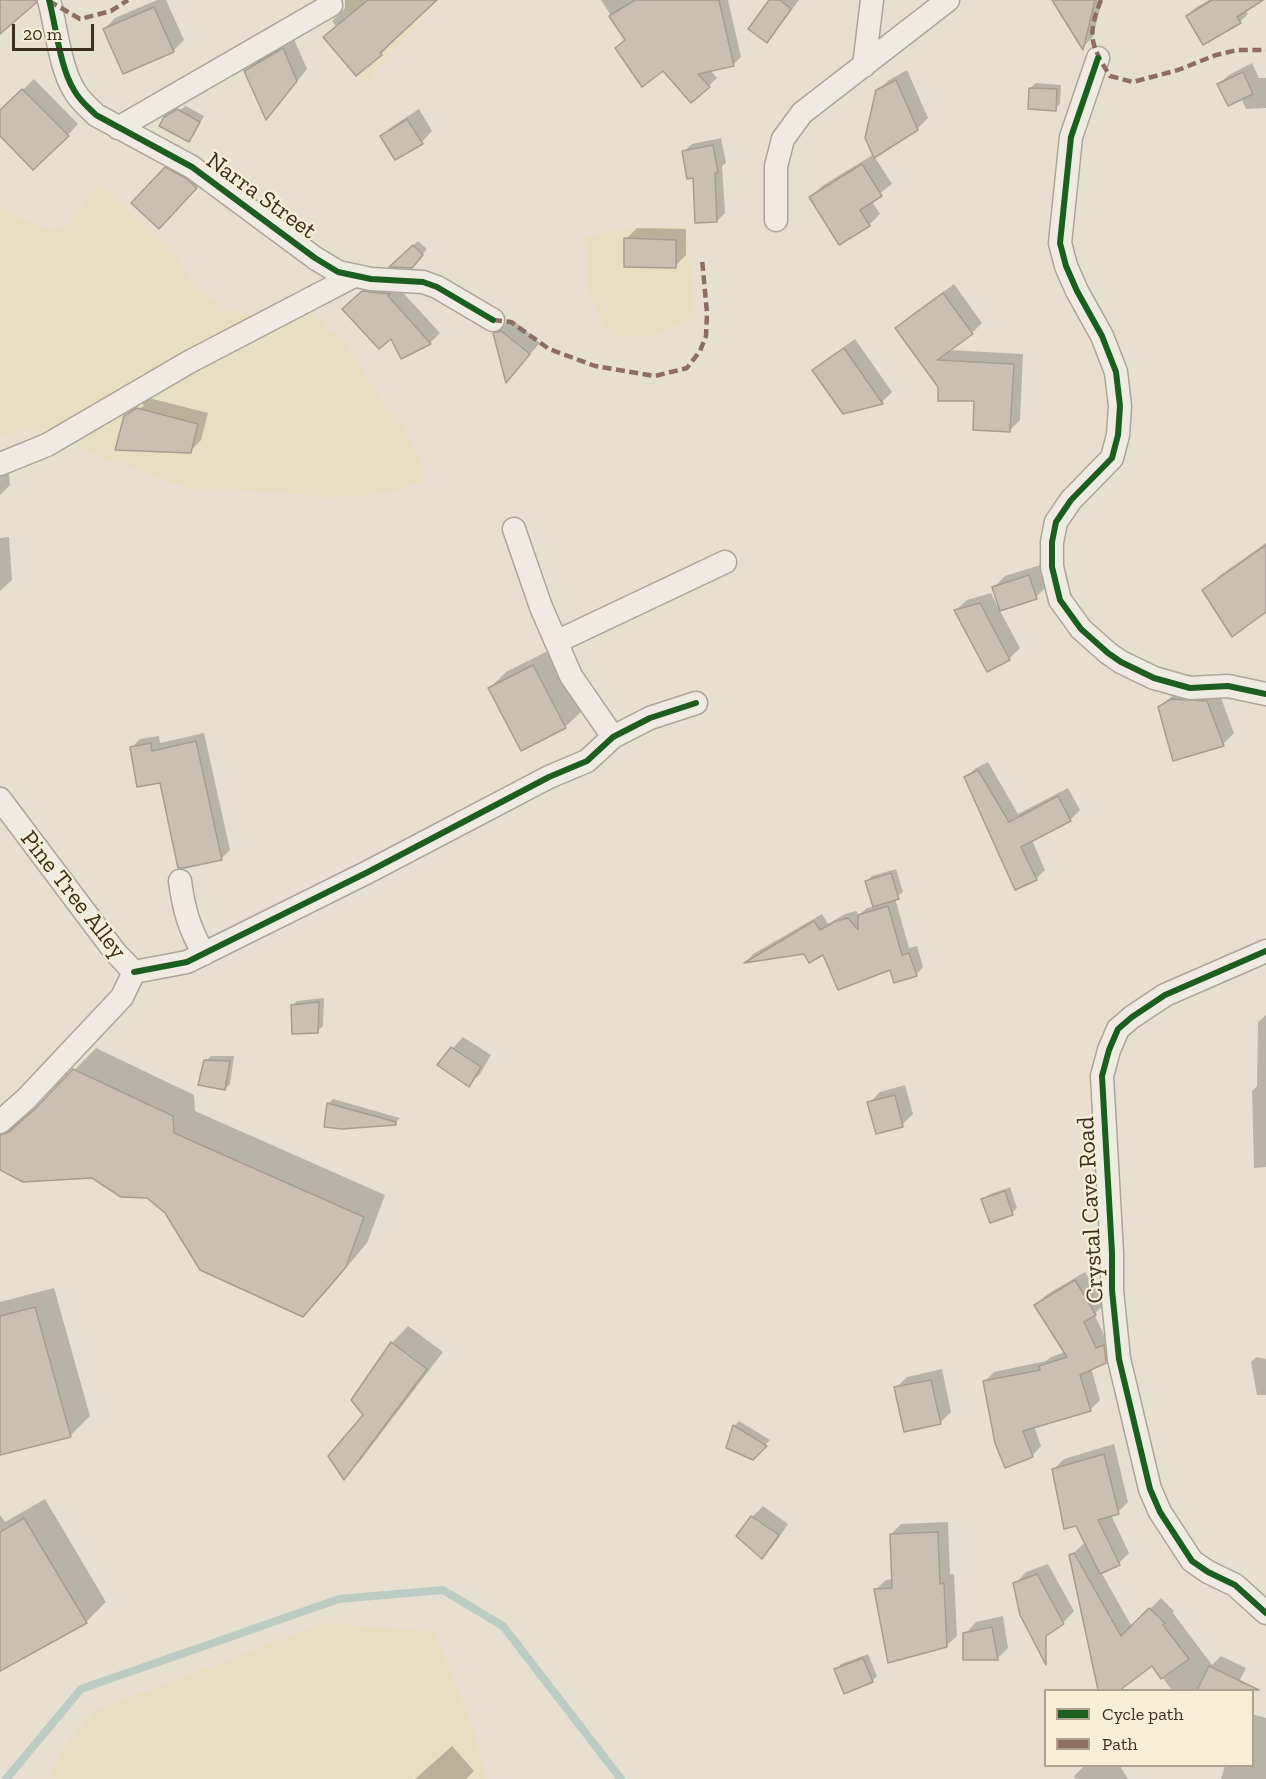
<!DOCTYPE html>
<style>
body{margin:0}
#map{position:relative;width:1266px;height:1779px;overflow:hidden;background:#e7e0d1;font-family:"Zilla Slab",serif}
canvas{display:block}
.legend{position:absolute;left:1044px;top:1689px;width:210px;height:78px;box-sizing:border-box;background:#f7eed8;border:2px solid #ada18e;margin:0;padding:8px 10px;list-style:none;font-size:18px;color:#3d2e20}
.legend li{display:flex;align-items:center;gap:12px;height:30px}
.legend b{width:30px;border:2px solid #ada18e}
.scale{position:absolute;left:12px;top:24px;width:82px;height:27px;box-sizing:border-box;border:3px solid #3d2e20;border-top:0;padding-left:8px;font-size:18px;line-height:21px;white-space:nowrap;color:#3d2e20;-webkit-text-stroke:4px #f7eed8;paint-order:stroke}
</style>
<div id="map">
<canvas width="1266" height="1779"></canvas>
<ul class="legend">
<li><b style="height:8px;background:#1b5e20"></b>Cycle path</li>
<li><b style="height:8px;background:#8d6e63"></b>Path</li>
</ul>
<div class="scale">20 m</div>
</div>
<script>
const ctx = document.querySelector('canvas').getContext('2d');
ctx.lineJoin = 'round';
function fillPath(path, color) {
  ctx.fillStyle = color;
  ctx.fill(path, 'evenodd');
}
function strokePath(path, color, width, dash) {
  ctx.strokeStyle = color;
  ctx.lineWidth = width;
  ctx.lineCap = dash ? 'butt' : 'round';
  ctx.setLineDash(dash || []);
  ctx.stroke(path);
}
function write(font, color, halo, rows, align = 'center') {
  ctx.font = font + ' "Zilla Slab",serif';
  ctx.lineWidth = 4.5;
  ctx.setLineDash([]);
  ctx.textBaseline = 'middle';
  ctx.strokeStyle = halo;
  ctx.fillStyle = color;
  for (const [text, x, y, turn = 0] of rows) {
    ctx.save();
    ctx.translate(x, y);
    ctx.rotate((+turn || 0) * Math.PI / 180);
    ctx.textAlign = isNaN(turn) ? turn : align;
    if (halo) ctx.strokeText(text, 0, 0);
    ctx.fillText(text, 0, 0);
    ctx.restore();
  }
}
const farmland = new Path2D(`
 M 340,0 L 437,0 L 365,83 L 323,41 L 351,12 Z
 M 100,183 L 177,258 L 196,288 L 224,309 L 265,319 L 314,313 L 325,326 L 345,342 L 387,409 L 404,426 L 424,469 L 421,482 L 394,491 L 373,495 L 323,497 L 231,489 L 191,489 L 98,456 L 52,435 L 26,430 L 0,435 L 0,205 L 13,216 L 57,231 L 71,221 Z
 M 686,225 L 695,317 L 653,336 L 613,337 L 600,318 L 588,289 L 586,237 L 611,231 Z
 M 324,1623 L 435,1632 L 473,1727 L 486,1779 L 49,1779 L 61,1749 L 97,1710 Z`);
const shadow = new Path2D(`
 M 157,0 L 166,0 L 184,40 L 173,51 L 104,29 L 115,18 Z
 M 345,0 L 434,0 L 381,54 L 356,74 L 325,37 L 336,26 L 332,21 L 345,8 Z
 M 601,0 L 728,0 L 741,57 L 733,65 L 710,70 L 717,78 L 709,86 L 663,69 L 616,48 L 626,39 Z
 M 772,0 L 799,0 L 777,30 L 767,41 Z
 M 1054,0 L 1102,0 L 1093,37 L 1083,47 Z
 M 1209,0 L 1260,0 L 1245,10 L 1248,14 L 1240,22 L 1187,16 L 1195,8 Z
 M 294,39 L 307,69 L 267,118 L 246,71 L 257,60 Z
 M 1252,63 L 1259,78 L 1266,78 L 1266,108 L 1246,109 L 1241,98 L 1219,84 L 1229,75 Z
 M 907,70 L 928,118 L 917,129 L 874,156 L 892,184 L 871,200 L 880,214 L 869,225 L 811,197 L 822,186 L 874,154 L 877,91 L 889,80 Z
 M 34,79 L 78,124 L 68,135 L 0,133 L 0,112 Z
 M 1036,83 L 1061,85 L 1060,104 L 1055,109 L 1030,88 Z
 M 184,105 L 204,116 L 194,135 L 189,140 L 167,117 L 185,107 Z
 M 419,109 L 432,131 L 422,142 L 382,136 L 393,126 Z
 M 721,138 L 726,163 L 722,166 L 725,213 L 717,221 L 683,152 L 692,144 Z
 M 177,158 L 206,177 L 170,216 L 133,203 Z
 M 637,228 L 686,229 L 686,255 L 675,266 L 626,239 Z
 M 418,241 L 427,249 L 417,261 L 396,262 Z
 M 374,282 L 396,285 L 440,333 L 430,343 L 402,357 L 391,336 L 354,300 Z
 M 954,284 L 982,323 L 972,333 L 948,350 L 1023,354 L 1020,420 L 1010,430 L 976,399 L 940,387 L 897,328 L 907,318 Z
 M 513,320 L 540,343 L 507,380 L 495,334 L 506,323 Z
 M 855,339 L 892,392 L 882,402 L 814,371 L 825,360 Z
 M 149,398 L 208,413 L 201,440 L 190,451 L 125,417 L 132,409 L 132,412 L 144,406 L 142,403 L 133,409 Z
 M 0,462 L 8,466 L 10,485 L 0,495 Z
 M 9,537 L 12,580 L 0,591 L 0,538 Z
 M 1266,543 L 1266,611 L 1204,591 L 1219,576 Z
 M 1040,565 L 1047,586 L 1036,597 L 999,609 L 1020,648 L 1009,659 L 956,610 L 967,600 L 991,593 L 998,607 L 1000,606 L 994,587 L 1005,576 Z
 M 550,650 L 582,711 L 565,727 L 490,688 L 506,672 Z
 M 1183,689 L 1218,690 L 1234,733 L 1223,744 L 1159,708 L 1171,697 Z
 M 204,733 L 230,850 L 221,859 L 132,747 L 140,739 L 159,736 L 160,743 Z
 M 988,762 L 1018,814 L 1068,788 L 1080,810 L 1070,820 L 1032,840 L 1045,870 L 1036,879 L 966,777 L 976,768 Z
 M 896,869 L 903,892 L 895,898 L 909,948 L 917,946 L 923,967 L 916,975 L 824,952 L 805,952 L 748,960 L 753,954 L 822,914 L 828,924 L 845,914 L 856,911 L 859,915 L 867,908 L 875,906 L 867,881 L 872,876 Z
 M 324,998 L 323,1026 L 317,1031 L 292,1006 L 297,1001 Z
 M 1266,1015 L 1266,1167 L 1254,1168 L 1252,1091 L 1257,1086 L 1258,1022 Z
 M 463,1037 L 491,1055 L 480,1074 L 469,1085 L 439,1064 Z
 M 96,1048 L 194,1095 L 195,1111 L 385,1195 L 367,1243 L 325,1293 L 303,1315 L 166,1212 L 148,1196 L 92,1176 L 0,1168 L 0,1137 L 23,1114 L 32,1111 L 51,1094 Z
 M 211,1056 L 234,1056 L 230,1084 L 225,1089 L 206,1061 Z
 M 905,1085 L 913,1114 L 902,1125 L 869,1103 L 880,1092 Z
 M 333,1099 L 400,1118 L 395,1123 L 328,1104 Z
 M 1010,1187 L 1017,1208 L 1012,1213 L 983,1200 L 988,1195 Z
 M 1085,1272 L 1105,1304 L 1094,1314 L 1106,1339 L 1115,1352 L 1105,1362 L 1091,1368 L 1100,1400 L 1091,1409 L 1034,1426 L 1041,1446 L 1032,1456 L 985,1381 L 994,1372 L 1046,1361 L 1051,1357 L 1065,1352 L 1036,1305 L 1046,1295 Z
 M 54,1288 L 90,1416 L 70,1436 L 0,1453 L 0,1302 Z
 M 408,1326 L 443,1352 L 360,1461 L 344,1478 L 392,1343 Z
 M 1256,1357 L 1266,1359 L 1266,1395 L 1257,1395 L 1251,1362 Z
 M 942,1369 L 951,1412 L 940,1423 L 896,1388 L 907,1377 Z
 M 739,1421 L 770,1440 L 752,1458 L 734,1426 Z
 M 1114,1444 L 1128,1502 L 1118,1512 L 1111,1515 L 1129,1553 L 1119,1563 L 1101,1572 L 1132,1627 L 1161,1598 L 1174,1611 L 1173,1613 L 1212,1665 L 1221,1656 L 1246,1668 L 1235,1690 L 1172,1690 L 1152,1664 L 1139,1669 L 1107,1690 L 1099,1690 L 1071,1556 L 1082,1545 L 1087,1543 L 1053,1470 L 1064,1459 Z
 M 45,1499 L 106,1602 L 86,1622 L 0,1669 L 0,1515 L 5,1522 Z
 M 763,1506 L 788,1524 L 773,1546 L 762,1557 L 752,1517 Z
 M 948,1522 L 950,1574 L 954,1574 L 957,1636 L 946,1646 L 875,1590 L 886,1580 L 893,1579 L 891,1534 L 901,1524 Z
 M 1048,1564 L 1074,1611 L 1064,1622 L 1035,1641 L 1015,1584 L 1026,1572 Z
 M 1003,1616 L 1008,1648 L 997,1659 L 965,1634 L 976,1622 Z
 M 868,1654 L 877,1676 L 872,1681 L 836,1670 L 841,1664 Z
 M 1252,1714 L 1266,1718 L 1266,1779 L 1221,1779 L 1225,1766 L 1252,1766 Z
 M 452,1746 L 474,1771 L 466,1779 L 415,1779 Z
 M 1084,1766 L 1120,1766 L 1128,1779 L 1076,1779 L 1074,1776 Z`);
const stream = new Path2D(`
 M 6,1779 L 81,1689 L 339,1599 L 443,1590 L 503,1626 L 621,1779`);
const building = new Path2D(`
 M 0,0 L 36,0 L 36,3 L 0,34 Z
 M 368,0 L 437,0 L 380,53 L 382,55 L 356,76 L 323,37 Z
 M 635,0 L 719,0 L 734,66 L 698,74 L 710,87 L 691,103 L 663,71 L 642,87 L 615,48 L 625,40 L 609,16 Z
 M 769,0 L 780,0 L 791,9 L 767,43 L 748,29 Z
 M 1052,0 L 1095,0 L 1083,50 Z
 M 1212,0 L 1263,0 L 1237,17 L 1241,23 L 1203,45 L 1186,16 Z
 M 154,7 L 174,52 L 123,74 L 103,29 Z
 M 283,48 L 297,81 L 266,120 L 244,71 Z
 M 1243,72 L 1253,94 L 1228,106 L 1217,84 Z
 M 896,80 L 918,130 L 874,158 L 865,138 L 876,90 Z
 M 1029,88 L 1057,89 L 1056,111 L 1028,109 Z
 M 22,89 L 69,136 L 33,170 L 0,136 L 0,110 Z
 M 177,109 L 200,122 L 189,142 L 159,126 L 164,117 Z
 M 407,119 L 423,144 L 395,160 L 380,136 Z
 M 713,145 L 718,172 L 715,173 L 717,222 L 695,223 L 693,178 L 687,179 L 682,151 Z
 M 862,164 L 882,196 L 860,210 L 870,226 L 839,245 L 809,197 Z
 M 165,167 L 185,178 L 197,188 L 159,229 L 131,203 Z
 M 624,238 L 676,240 L 676,268 L 624,267 Z
 M 413,245 L 423,255 L 412,268 L 389,267 Z
 M 362,291 L 390,294 L 388,296 L 431,344 L 401,359 L 391,339 L 379,349 L 342,309 Z
 M 943,293 L 973,334 L 937,360 L 1014,364 L 1010,432 L 973,430 L 974,401 L 938,401 L 938,387 L 895,328 Z
 M 501,331 L 530,354 L 506,383 L 493,333 Z
 M 844,348 L 883,404 L 843,414 L 812,370 Z
 M 137,408 L 198,424 L 191,453 L 115,450 L 124,416 Z
 M 1266,545 L 1266,612 L 1232,637 L 1202,590 Z
 M 1029,575 L 1037,599 L 1000,611 L 992,587 Z
 M 980,603 L 1010,660 L 987,672 L 954,610 Z
 M 533,665 L 566,728 L 521,751 L 488,688 Z
 M 1171,699 L 1207,701 L 1224,746 L 1173,761 L 1158,707 Z
 M 196,741 L 222,860 L 184,868 L 178,868 L 160,783 L 137,787 L 130,747 L 151,743 L 152,751 Z
 M 978,770 L 1009,822 L 1058,796 L 1071,821 L 1021,847 L 1037,880 L 1015,890 L 964,777 Z
 M 891,873 L 899,899 L 873,907 L 865,881 Z
 M 888,906 L 902,955 L 909,953 L 917,976 L 894,983 L 890,970 L 838,990 L 823,955 L 809,963 L 804,954 L 744,963 L 814,921 L 820,930 L 836,921 L 848,918 L 858,930 L 858,915 Z
 M 319,1002 L 318,1033 L 292,1034 L 291,1005 Z
 M 451,1047 L 481,1067 L 469,1087 L 437,1065 Z
 M 204,1060 L 230,1061 L 225,1090 L 198,1085 Z
 M 73,1069 L 173,1116 L 174,1133 L 364,1217 L 346,1267 L 303,1317 L 200,1270 L 165,1213 L 147,1198 L 121,1197 L 92,1178 L 23,1182 L 0,1170 L 0,1135 L 9,1132 L 35,1109 Z
 M 895,1095 L 903,1127 L 876,1134 L 867,1102 Z
 M 327,1103 L 396,1122 L 396,1125 L 342,1129 L 324,1127 Z
 M 1005,1191 L 1013,1215 L 990,1223 L 981,1199 Z
 M 1075,1280 L 1096,1315 L 1084,1322 L 1096,1348 L 1104,1345 L 1106,1363 L 1080,1375 L 1091,1411 L 1023,1431 L 1033,1457 L 1005,1468 L 995,1443 L 983,1381 L 1040,1370 L 1039,1366 L 1067,1357 L 1034,1305 Z
 M 35,1307 L 71,1437 L 0,1455 L 0,1316 Z
 M 391,1342 L 427,1369 L 344,1480 L 328,1456 L 363,1415 L 351,1400 Z
 M 931,1380 L 941,1424 L 904,1432 L 894,1387 Z
 M 733,1425 L 767,1446 L 753,1460 L 726,1448 Z
 M 1104,1454 L 1119,1514 L 1098,1520 L 1120,1565 L 1100,1574 L 1076,1526 L 1064,1529 L 1052,1469 Z
 M 751,1516 L 779,1535 L 762,1559 L 736,1536 Z
 M 24,1518 L 87,1623 L 0,1671 L 0,1532 Z
 M 938,1532 L 940,1584 L 944,1583 L 947,1647 L 888,1663 L 874,1589 L 892,1588 L 890,1534 Z
 M 1074,1553 L 1121,1636 L 1149,1608 L 1165,1623 L 1163,1625 L 1189,1659 L 1161,1679 L 1152,1666 L 1120,1690 L 1098,1690 L 1069,1555 Z
 M 1037,1574 L 1064,1624 L 1046,1636 L 1046,1665 L 1020,1615 L 1013,1583 Z
 M 992,1627 L 998,1660 L 963,1660 L 963,1633 Z
 M 863,1658 L 873,1682 L 844,1694 L 834,1669 Z
 M 1209,1666 L 1259,1690 L 1197,1690 Z`);
const street = new Path2D(`
 M 49,0 C 56,26 60,68 74,90 C 79,100 88,107 96,115 L 192,167 L 315,258 L 338,272 L 371,279 L 423,282 L 437,287 L 493,320
 M 1098,58 L 1071,137 L 1060,243 L 1066,266 L 1077,291 L 1102,336 L 1116,372 L 1120,406 L 1118,435 L 1112,458 L 1071,500 L 1056,522 L 1052,542 L 1052,567 L 1060,600 L 1081,629 L 1108,653 L 1121,662 L 1154,678 L 1190,688 L 1228,686 L 1266,694
 M 864,66 L 872,0
 M 118,128 L 331,5
 M 776,220 L 776,166 L 783,139 L 802,113 L 948,0
 M 0,464 L 47,445 L 189,362 L 354,276
 M 514,529 L 541,607 L 571,676 L 613,737
 M 556,642 L 725,562
 M 0,799 L 115,952 L 134,972 L 122,997 L 26,1099 L 0,1122
 M 180,881 C 184,910 189,928 204,954
 M 1266,951 L 1165,995 L 1132,1017 L 1118,1029 L 1109,1050 L 1102,1076 L 1112,1253 L 1112,1290 L 1119,1359 L 1150,1489 L 1160,1512 L 1192,1561 L 1208,1572 L 1235,1585 L 1266,1613
 M 134,972 L 187,962 L 368,872 L 549,777 L 587,761 L 613,737 L 650,718 L 696,703`);
const quiet = new Path2D(`
 M 1101,0 C 1087,35 1090,44 1110,76 L 1133,82 L 1178,70 L 1216,55 L 1237,50 L 1266,50
 M 49,1 L 80,19 L 111,11 L 128,0
 M 493,320 L 511,322 L 549,349 L 595,366 L 655,376 L 687,368 L 700,351 L 706,336 L 707,313 L 702,259`);
const cycleway = new Path2D(`
 M 49,0 C 56,26 60,68 74,90 C 79,100 88,107 96,115 L 192,167 L 315,258 L 338,272 L 371,279 L 423,282 L 437,287 L 493,320
 M 1098,58 L 1071,137 L 1060,243 L 1066,266 L 1077,291 L 1102,336 L 1116,372 L 1120,406 L 1118,435 L 1112,458 L 1071,500 L 1056,522 L 1052,542 L 1052,567 L 1060,600 L 1081,629 L 1108,653 L 1121,662 L 1154,678 L 1190,688 L 1228,686 L 1266,694
 M 1266,951 L 1165,995 L 1132,1017 L 1118,1029 L 1109,1050 L 1102,1076 L 1112,1253 L 1112,1290 L 1119,1359 L 1150,1489 L 1160,1512 L 1192,1561 L 1208,1572 L 1235,1585 L 1266,1613
 M 134,972 L 187,962 L 368,872 L 549,777 L 587,761 L 613,737 L 650,718 L 696,703`);
const streetNames = [
 ["Narra Street",261,196,36],
 ["Pine Tree Alley",73,895,52],
 ["Crystal Cave Road",1091,1210,-93]
];
fillPath(farmland, '#e6dfc2');
fillPath(shadow, '#0003');
strokePath(stream, '#bcccc2', 8);
fillPath(building, '#cbbfb2');
strokePath(building, '#a89c90', 1.5);
strokePath(street, '#ada599', 25);
strokePath(street, '#efebe3', 22);
strokePath(quiet, '#8d6e63', 4.5, [9, 4.5]);
strokePath(cycleway, '#1b5e20', 6);
write('24px', '#3d2e20', '#f7eed8', streetNames);
</script>
